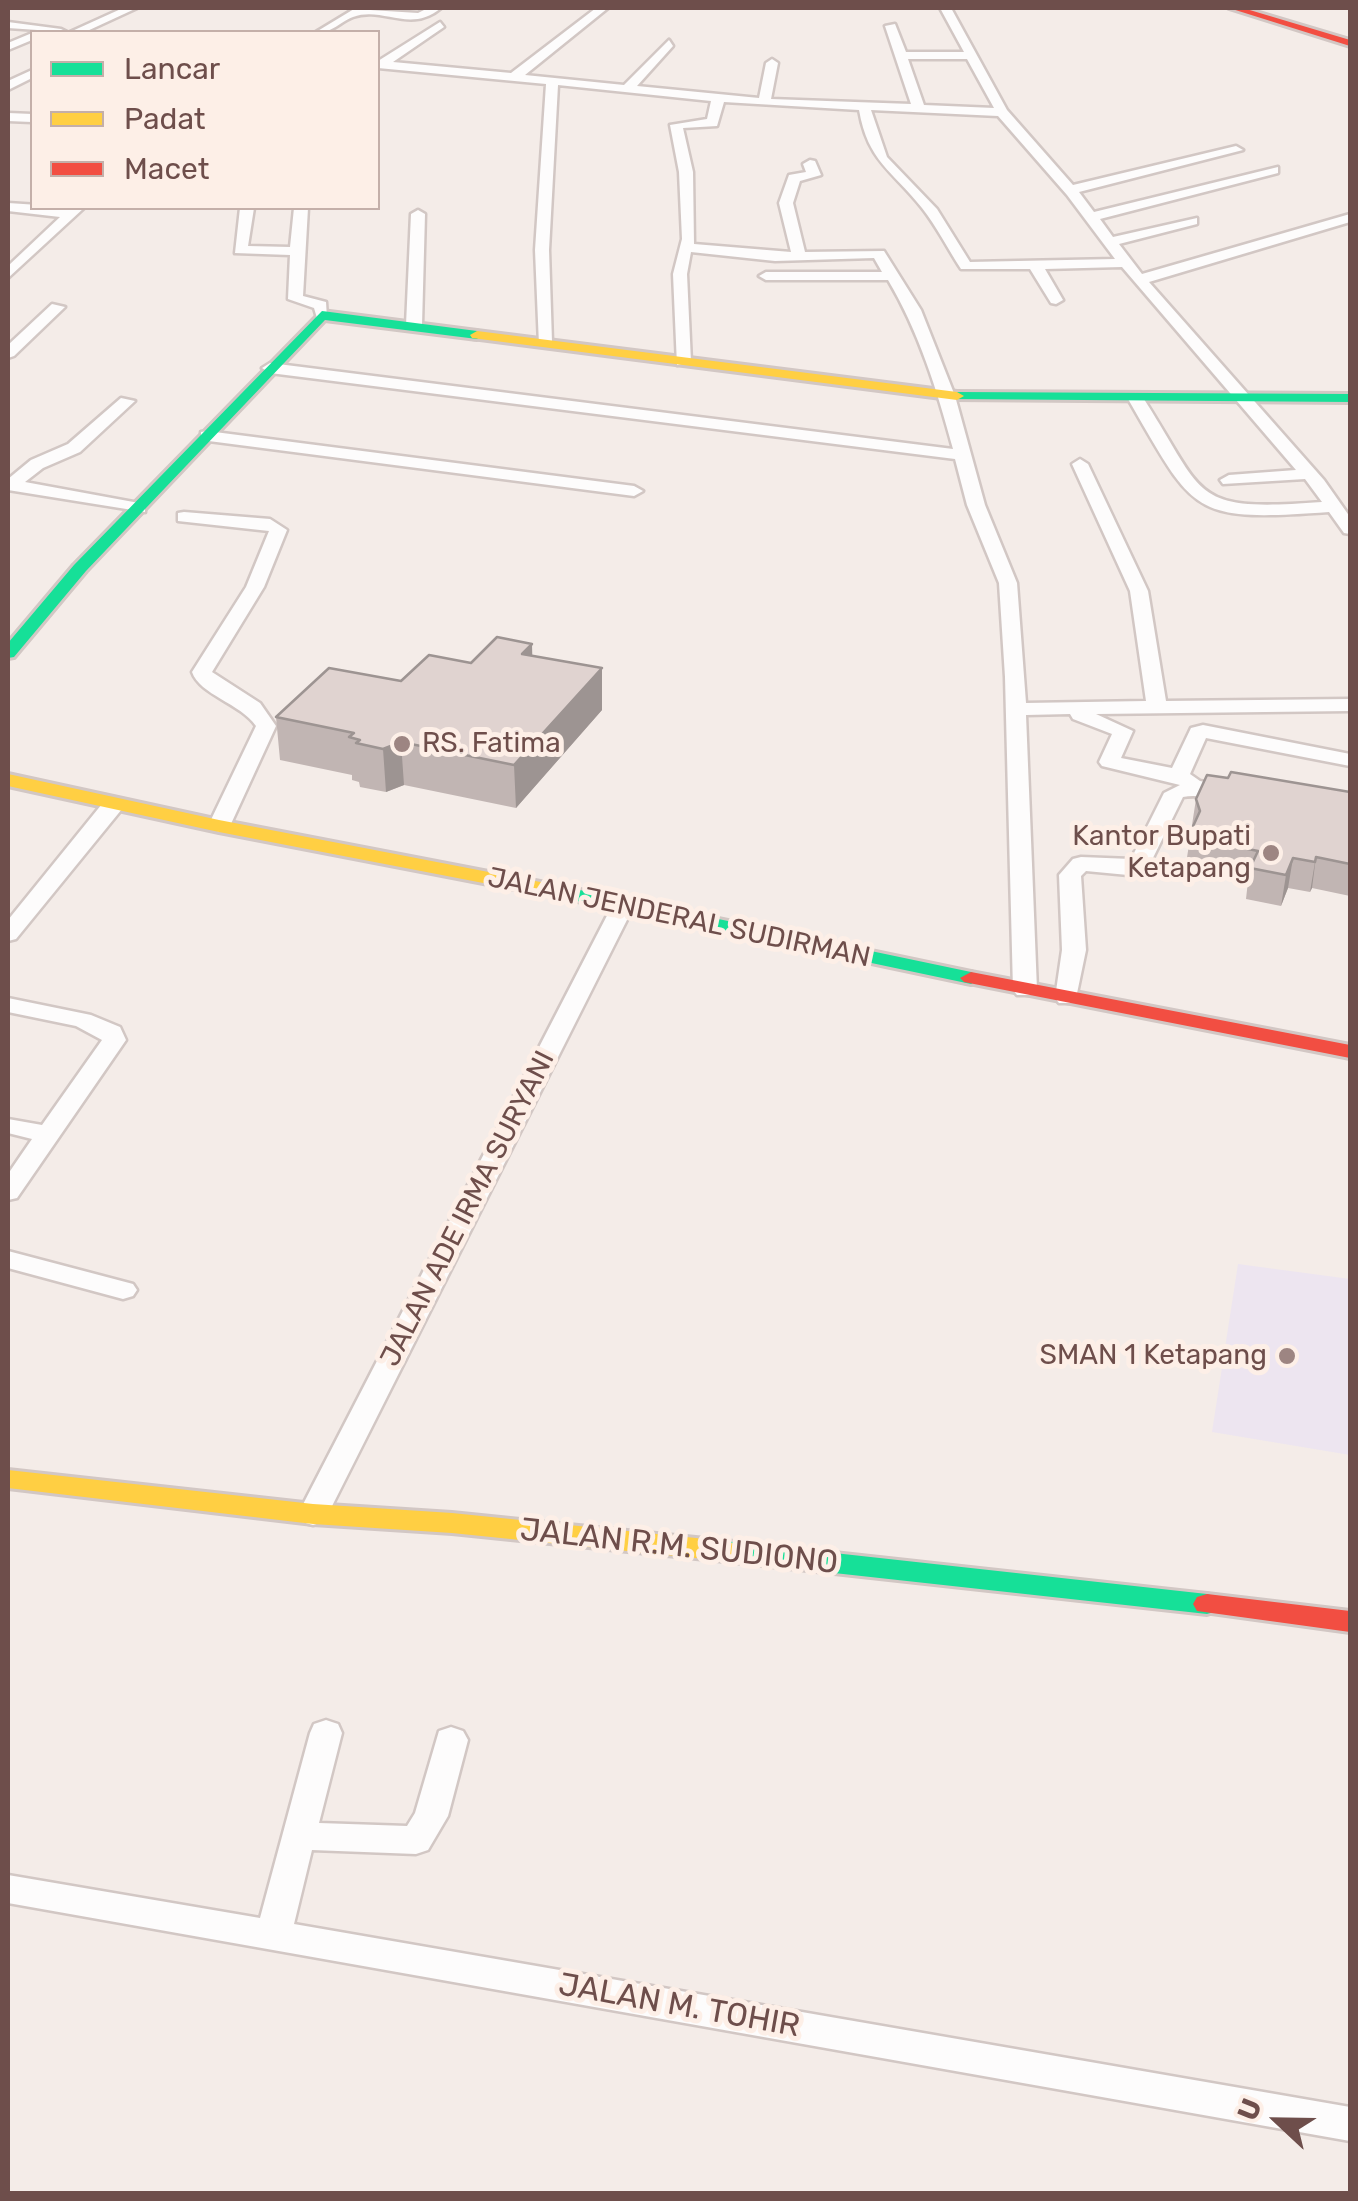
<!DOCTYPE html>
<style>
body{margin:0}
#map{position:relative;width:1358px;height:2201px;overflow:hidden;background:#f4ece8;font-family:Rubik,sans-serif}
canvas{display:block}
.frame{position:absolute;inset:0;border:10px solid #6e4e4b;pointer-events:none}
.legend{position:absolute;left:30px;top:30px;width:350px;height:180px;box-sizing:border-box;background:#fdefe7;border:2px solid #c4afa9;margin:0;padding:12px 18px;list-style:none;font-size:30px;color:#6e4e4b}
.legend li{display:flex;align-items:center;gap:20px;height:50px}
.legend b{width:50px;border:2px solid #c4afa9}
.north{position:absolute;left:1228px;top:2071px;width:100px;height:100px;-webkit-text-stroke:8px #fdefe7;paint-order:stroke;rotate:292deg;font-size:28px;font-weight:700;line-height:40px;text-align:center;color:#6e4e4b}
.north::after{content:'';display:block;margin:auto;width:35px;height:45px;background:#6e4e4b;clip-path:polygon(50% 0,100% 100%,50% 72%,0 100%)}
</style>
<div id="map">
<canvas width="1358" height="2201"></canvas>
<div class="frame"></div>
<ul class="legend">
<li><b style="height:12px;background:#16e098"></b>Lancar</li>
<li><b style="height:12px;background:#ffcf43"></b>Padat</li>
<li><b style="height:12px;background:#f24e42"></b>Macet</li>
</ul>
<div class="north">U</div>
</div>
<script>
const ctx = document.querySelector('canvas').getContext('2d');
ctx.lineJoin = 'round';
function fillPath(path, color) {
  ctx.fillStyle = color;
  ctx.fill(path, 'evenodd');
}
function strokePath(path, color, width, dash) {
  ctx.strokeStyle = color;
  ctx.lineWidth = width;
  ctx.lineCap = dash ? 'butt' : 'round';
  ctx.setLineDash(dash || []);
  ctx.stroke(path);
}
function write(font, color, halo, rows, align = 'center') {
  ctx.font = font + ' Rubik,sans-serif';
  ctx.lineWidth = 10;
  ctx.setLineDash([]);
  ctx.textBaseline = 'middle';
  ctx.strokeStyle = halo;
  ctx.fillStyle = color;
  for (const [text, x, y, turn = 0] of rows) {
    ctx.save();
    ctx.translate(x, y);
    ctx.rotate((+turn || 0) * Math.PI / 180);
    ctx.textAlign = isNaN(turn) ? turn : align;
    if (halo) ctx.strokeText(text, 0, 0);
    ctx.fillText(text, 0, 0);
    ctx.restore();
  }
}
const education = new Path2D(`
 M 1238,1264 L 1350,1279 L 1350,1455 L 1212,1432 Z`);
const street = new Path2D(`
 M 123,8 L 137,8 L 85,32 L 70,32 Z
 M 428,8 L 441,8 C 410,34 383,6 353,17 C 338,23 333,33 316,32 L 354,9 L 418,13 Z
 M 596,8 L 608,8 L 525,75 L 624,85 L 669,40 L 673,46 L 637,86 L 759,98 L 766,63 L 772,59 L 778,63 L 771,99 L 911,104 L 885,26 L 895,24 L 906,52 L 964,52 L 940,8 L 951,8 L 1007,110 L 1073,185 L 1236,146 L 1243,150 L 1079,192 L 1094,212 L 1278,167 L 1278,173 L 1100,219 L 1113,237 L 1197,218 L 1197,224 L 1119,244 L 1142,274 L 1350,214 L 1350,222 L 1149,282 L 1324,480 L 1350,517 L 1350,534 L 1344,533 L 1329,512 C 1190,522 1195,514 1128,399 L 1130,396 L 1142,396 C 1207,497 1189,512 1322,502 L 1305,479 L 1223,484 L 1220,480 L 1229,475 L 1296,470 L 1122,267 L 1045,269 L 1063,300 L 1056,304 L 1051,303 L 1030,269 L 961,269 C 948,249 937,227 922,208 C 892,170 868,162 859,110 L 724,102 L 717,126 L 683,128 L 693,172 L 694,244 L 791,252 L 779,203 L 789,175 L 806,172 L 803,164 L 810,160 L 815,161 L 821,175 L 800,181 L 793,203 L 805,252 L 884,251 L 921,310 L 955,396 L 985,505 L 1017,583 L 1026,703 L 1146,701 L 1130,591 L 1072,464 L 1080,459 L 1088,464 L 1148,591 L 1166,701 L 1350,699 L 1350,711 L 1096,714 L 1133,731 L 1121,758 L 1172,768 L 1191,728 L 1203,725 L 1350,754 L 1350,766 L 1206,738 L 1190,774 L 1200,781 L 1238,788 L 1242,792 C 1228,804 1202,793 1183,797 L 1148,868 L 1128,875 L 1086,871 L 1081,876 L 1086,950 L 1075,1003 L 1059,1003 L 1055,998 L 1062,950 L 1059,875 L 1073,859 L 1081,857 L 1131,859 L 1164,793 L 1180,785 L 1102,766 L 1099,762 L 1112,734 L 1073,719 L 1070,714 L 1026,715 L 1037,990 L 1033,995 L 1017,995 L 1013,990 L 1005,677 L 999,583 L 967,505 L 955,459 L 270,373 L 262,368 L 270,363 L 953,449 C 937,390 919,332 888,280 L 766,280 L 759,276 L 766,272 L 882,272 L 874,258 L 775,261 L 691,252 L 687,274 L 691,362 L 677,365 L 673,274 L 682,239 L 679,172 L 670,125 L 707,119 L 711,101 L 558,85 L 549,250 L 552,342 L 539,345 L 535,250 L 546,84 L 378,68 L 378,61 L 440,22 L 444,27 L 393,62 L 511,73 ZM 908,59 L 967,59 L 994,108 L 924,105 ZM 871,110 L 998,116 L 1067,195 L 1115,259 L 970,262 L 937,209 L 887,157 Z
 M 8,22 L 61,29 L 67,32 L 8,28 Z
 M 32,33 L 32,40 L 8,50 L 8,43 Z
 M 32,70 L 32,78 L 8,90 L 8,81 Z
 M 8,113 L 32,114 L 32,122 L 8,121 Z
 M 8,203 L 84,208 L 8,278 L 8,266 L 60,217 L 8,211 Z
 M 240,208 L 254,208 L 248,246 L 290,247 L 294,208 L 308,208 L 303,296 L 326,302 L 327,318 L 317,318 L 314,308 L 288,299 L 290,255 L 235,253 Z
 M 418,210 L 425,214 L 422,325 L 414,330 L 406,325 L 411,214 Z
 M 52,304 L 65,307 L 14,356 L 8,358 L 8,345 Z
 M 121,398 L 135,401 L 80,452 L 43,468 L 25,482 L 139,503 L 145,504 L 145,512 L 8,490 L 8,479 L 31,460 L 68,444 Z
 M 207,431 L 634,486 L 643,491 L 634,496 L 201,440 L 201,432 Z
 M 184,512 L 270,519 L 287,530 L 264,587 L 212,672 L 260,703 L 276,726 L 230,826 L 219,832 L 208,826 L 256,726 C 240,703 200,695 192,672 L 246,587 L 269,531 L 178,521 L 178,513 Z
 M 114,798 L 125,804 L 122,809 L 16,939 L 8,941 L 8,920 L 106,799 Z
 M 624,897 L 635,904 L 328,1514 L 324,1522 L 313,1525 L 302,1522 L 298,1514 L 613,904 Z
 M 8,998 L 91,1015 L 120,1027 L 126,1040 L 17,1198 L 8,1200 L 8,1174 L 32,1139 L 8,1133 L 8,1119 L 42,1125 L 102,1040 L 76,1026 L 8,1012 Z
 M 8,1251 L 133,1284 L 137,1290 L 133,1296 L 123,1299 L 8,1268 Z
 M 326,1720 L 338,1724 L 342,1733 L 319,1823 L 407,1826 L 415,1813 L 439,1731 L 451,1727 L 463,1731 L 468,1740 L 448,1816 L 428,1850 L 416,1854 L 312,1850 L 294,1924 L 1350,2107 L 1350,2141 L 8,1903 L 8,1875 L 260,1918 L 310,1733 L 314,1724 Z`);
const fast = new Path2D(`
 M 322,311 L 477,331 L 484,335 L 477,339 L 325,320 L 86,571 L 14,657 L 8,658 L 8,643 L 74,565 Z
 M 957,392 L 1350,394 L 1350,402 L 952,399 L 952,393 Z
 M 561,886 L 971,972 L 982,978 L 971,984 L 554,896 L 551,892 Z
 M 725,1541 L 1207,1594 L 1217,1597 L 1221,1604 L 1217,1611 L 1207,1614 L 725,1561 L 715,1558 L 711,1551 L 715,1544 Z`);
const slow = new Path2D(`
 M 477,331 L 957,392 L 964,396 L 957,400 L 472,338 L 470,335 Z
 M 8,774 L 219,820 L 561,886 L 571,892 L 561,898 L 219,832 L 8,786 Z
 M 8,1470 L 313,1504 L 452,1513 L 725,1541 L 735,1544 L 739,1551 L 735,1558 L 725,1561 L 452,1533 L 313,1524 L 8,1488 Z`);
const jam = new Path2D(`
 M 1229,8 L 1243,8 L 1350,40 L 1350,46 Z
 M 971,972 L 1350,1045 L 1350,1058 L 964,982 L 960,978 Z
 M 1207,1594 L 1350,1611 L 1350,1632 L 1197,1611 L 1193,1604 L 1197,1597 Z`);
const wall = new Path2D(`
 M 532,644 L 532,655 L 602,710 L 516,808 L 404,785 L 386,792 L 360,787 L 359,782 L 352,780 L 352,775 L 280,760 L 276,717 L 471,663 Z
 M 1228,778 L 1350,792 L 1350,896 L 1312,888 L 1310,892 L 1288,888 L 1281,906 L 1246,899 L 1248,881 L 1228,877 L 1229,872 L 1186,864 L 1196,799 Z`);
const shadedWall = new Path2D(`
 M 532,644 L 533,685 L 522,654 Z
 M 602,668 L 602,710 L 516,808 L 514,765 Z
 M 401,742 L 404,785 L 386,792 L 383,749 Z
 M 1316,857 L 1312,888 L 1310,892 L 1315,862 Z
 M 1293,858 L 1288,888 L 1281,906 L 1286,875 Z`);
const building = new Path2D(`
 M 497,637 L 532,644 L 522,654 L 602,668 L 514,765 L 401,742 L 383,749 L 356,743 L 360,740 L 349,737 L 354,733 L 276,717 L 329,668 L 401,681 L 429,655 L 471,663 Z
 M 1231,772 L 1350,792 L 1350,864 L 1316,857 L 1315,862 L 1293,858 L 1286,875 L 1250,868 L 1258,851 L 1233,846 L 1235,842 L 1190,833 L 1200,811 L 1196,799 L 1207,775 L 1228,778 Z`);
const markers = [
 [402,744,10,"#9d8582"],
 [1271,853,10,"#9d8582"],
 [1287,1356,10,"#9d8582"]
];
const poiNames = [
 ["RS. Fatima",422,744,"left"],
 ["Kantor Bupati",1251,837],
 ["Ketapang",1251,869],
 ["SMAN 1 Ketapang",1267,1356]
];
const streetNames = [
 ["JALAN JENDERAL SUDIRMAN",679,918,12],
 ["JALAN ADE IRMA SURYANI",468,1209,-63]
];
const nearStreetnames = [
 ["JALAN R.M. SUDIONO",679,1547,6],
 ["JALAN M. TOHIR",679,2006,10]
];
fillPath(education, '#ede5f0');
strokePath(street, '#d2c7c4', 5);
strokePath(fast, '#d2c7c4', 6);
strokePath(slow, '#d2c7c4', 6);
strokePath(jam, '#d2c7c4', 6);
fillPath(street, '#fdfcfc');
fillPath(fast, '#16e098');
fillPath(slow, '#ffcf43');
fillPath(jam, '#f24e42');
fillPath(wall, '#c1b5b3');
fillPath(shadedWall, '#9d9492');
fillPath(building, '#e0d3d0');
strokePath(building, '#9d9492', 2.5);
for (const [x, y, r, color] of markers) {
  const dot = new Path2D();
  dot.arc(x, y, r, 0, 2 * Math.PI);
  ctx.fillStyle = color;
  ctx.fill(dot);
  strokePath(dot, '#fdefe7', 4);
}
write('28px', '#6e4e4b', '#fdefe7', poiNames, 'right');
write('28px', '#6e4e4b', '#fdefe7', streetNames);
write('32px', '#6e4e4b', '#fdefe7', nearStreetnames);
</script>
